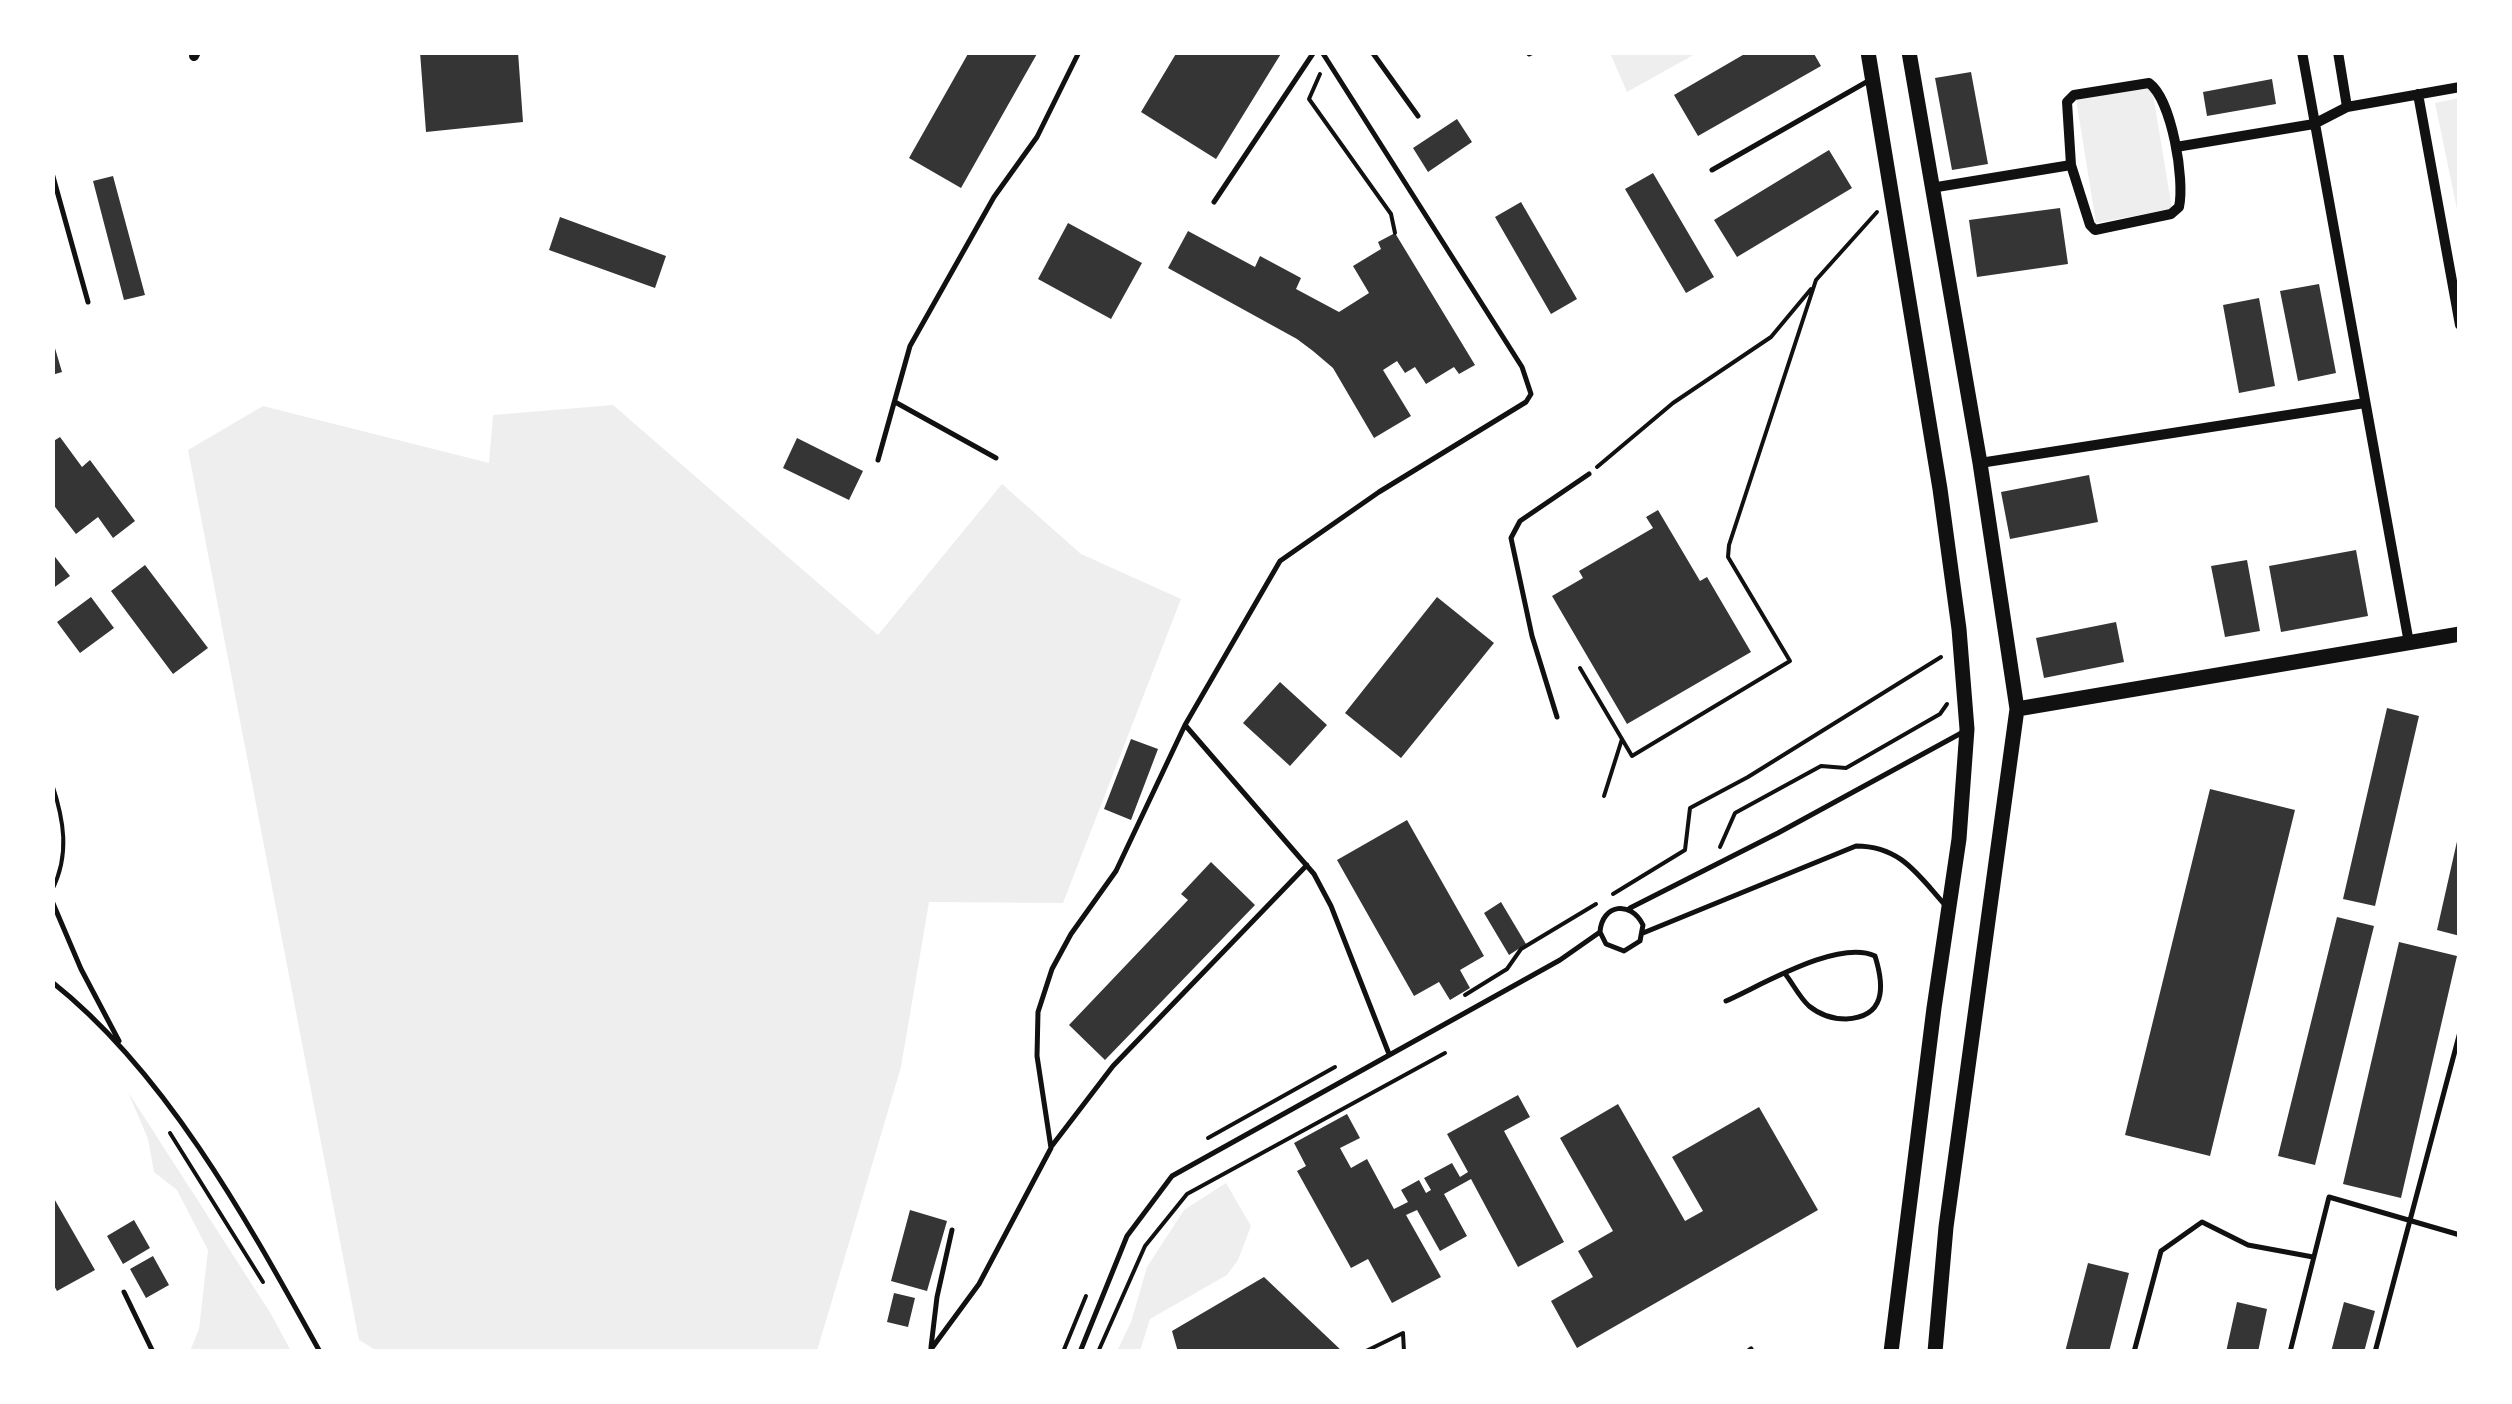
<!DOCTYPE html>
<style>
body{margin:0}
#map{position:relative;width:2512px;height:1404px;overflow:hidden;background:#fff;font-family:Helvetica,sans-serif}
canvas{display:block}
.frame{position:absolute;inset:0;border:55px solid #fff;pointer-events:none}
</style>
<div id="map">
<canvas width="2512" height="1404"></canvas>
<div class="frame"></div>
</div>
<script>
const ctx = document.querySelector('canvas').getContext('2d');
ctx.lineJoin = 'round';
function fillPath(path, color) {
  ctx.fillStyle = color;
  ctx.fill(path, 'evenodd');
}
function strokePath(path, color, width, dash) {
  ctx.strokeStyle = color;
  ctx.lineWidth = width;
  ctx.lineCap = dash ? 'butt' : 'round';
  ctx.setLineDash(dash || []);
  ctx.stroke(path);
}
const green = new Path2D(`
 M 1610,53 L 1697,53 L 1627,92 Z
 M 2152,88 L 2172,209 L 2096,223 L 2076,99 Z
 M 2459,98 L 2460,98 L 2459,219 L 2435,103 Z
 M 613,405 L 878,635 L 1002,484 L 1081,554 L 1181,599 L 1063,903 L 929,902 L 901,1067 L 817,1351 L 377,1351 L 359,1340 L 188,450 L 263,406 L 489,463 L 493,415 Z
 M 128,1092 L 271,1314 L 291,1351 L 190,1351 L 199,1329 L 208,1250 L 177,1190 L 154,1172 L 148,1139 Z
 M 1226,1183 L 1251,1226 L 1238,1260 L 1227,1275 L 1150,1319 L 1140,1351 L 1117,1351 L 1131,1322 L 1147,1267 L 1184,1210 Z`);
const building = new Path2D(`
 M 420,52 L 518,52 L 523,122 L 426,132 Z
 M 969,52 L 1038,52 L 961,188 L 909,158 Z
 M 1177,52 L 1282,52 L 1216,159 L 1141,112 Z
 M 1748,52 L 1813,52 L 1821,66 L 1698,136 L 1674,95 Z
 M 1971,72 L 1988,164 L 1952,170 L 1935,78 Z
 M 2272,79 L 2276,104 L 2207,116 L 2203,92 Z
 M 1457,119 L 1472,142 L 1428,172 L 1413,148 Z
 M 1829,150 L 1852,188 L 1737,257 L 1714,220 Z
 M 1653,173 L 1714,277 L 1686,293 L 1625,189 Z
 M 113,176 L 145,295 L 124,300 L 93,181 Z
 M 1521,202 L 1577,299 L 1551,314 L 1495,217 Z
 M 2060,208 L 2068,264 L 1977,277 L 1969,220 Z
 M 560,217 L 666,256 L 655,288 L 549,250 Z
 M 1068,223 L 1142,263 L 1111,319 L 1038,279 Z
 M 1188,231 L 1255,267 L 1260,256 L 1301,278 L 1296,289 L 1339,312 L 1369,293 L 1353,266 L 1381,249 L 1378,242 L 1395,233 L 1475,365 L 1459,374 L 1454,367 L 1426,384 L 1415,367 L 1405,373 L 1397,361 L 1383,370 L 1411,416 L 1374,438 L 1333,368 L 1313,351 L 1297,339 L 1168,268 Z
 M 2319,284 L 2336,373 L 2298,381 L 2280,291 Z
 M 2259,298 L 2275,386 L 2239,393 L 2223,305 Z
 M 52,338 L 62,372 L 52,375 Z
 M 60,437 L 82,467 L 90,460 L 135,521 L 113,538 L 98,517 L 76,534 L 52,503 L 52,442 Z
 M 797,438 L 863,471 L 849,500 L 783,468 Z
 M 2089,475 L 2098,522 L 2010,539 L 2001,492 Z
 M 1658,510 L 1700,581 L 1707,577 L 1751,652 L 1627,724 L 1552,596 L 1583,578 L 1579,571 L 1653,528 L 1646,517 Z
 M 2356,550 L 2368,616 L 2281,632 L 2269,566 Z
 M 52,553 L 70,576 L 52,589 Z
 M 2247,560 L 2260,631 L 2225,637 L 2211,566 Z
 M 145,565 L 208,648 L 173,674 L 111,591 Z
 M 91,597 L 114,628 L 80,653 L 57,622 Z
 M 1437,597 L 1494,643 L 1401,758 L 1345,713 Z
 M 2116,622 L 2124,662 L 2044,678 L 2036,638 Z
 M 1280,682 L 1327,725 L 1290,766 L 1243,723 Z
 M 2387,708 L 2419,716 L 2375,906 L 2343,899 Z
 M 1131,739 L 1158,749 L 1131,820 L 1104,809 Z
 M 2210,789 L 2295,810 L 2210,1156 L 2125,1135 Z
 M 1407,820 L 1484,956 L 1460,970 L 1470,988 L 1450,1000 L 1439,982 L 1414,996 L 1337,860 Z
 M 2458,837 L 2460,837 L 2460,936 L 2437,930 Z
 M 1211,862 L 1255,905 L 1105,1060 L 1069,1025 L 1188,900 L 1181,894 Z
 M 1501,902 L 1526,944 L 1509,955 L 1484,913 Z
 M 2337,917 L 2374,926 L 2315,1165 L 2278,1156 Z
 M 2399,942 L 2457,956 L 2401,1198 L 2343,1184 Z
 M 1518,1095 L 1530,1117 L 1504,1131 L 1564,1242 L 1518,1267 L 1471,1179 L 1444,1194 L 1467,1236 L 1440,1251 L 1417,1210 L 1406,1215 L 1441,1277 L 1392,1303 L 1368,1259 L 1351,1268 L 1297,1171 L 1306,1166 L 1294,1143 L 1347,1114 L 1360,1138 L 1340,1148 L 1351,1168 L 1367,1159 L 1394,1209 L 1408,1202 L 1401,1190 L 1419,1180 L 1426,1193 L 1431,1190 L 1424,1178 L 1452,1163 L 1460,1177 L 1468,1172 L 1447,1134 Z
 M 1618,1104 L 1685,1221 L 1703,1211 L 1672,1157 L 1759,1107 L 1818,1210 L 1577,1348 L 1551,1301 L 1593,1277 L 1578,1251 L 1613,1231 L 1560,1138 Z
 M 52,1195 L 95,1270 L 57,1291 L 52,1282 Z
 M 910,1210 L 947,1221 L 927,1291 L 891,1281 Z
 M 134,1220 L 150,1248 L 123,1264 L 107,1236 Z
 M 153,1256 L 169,1285 L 146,1298 L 130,1269 Z
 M 2088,1263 L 2129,1273 L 2109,1352 L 2065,1352 Z
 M 1264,1277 L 1343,1352 L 1178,1352 L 1172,1331 Z
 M 894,1293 L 915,1298 L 908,1327 L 887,1322 Z
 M 2237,1302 L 2267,1309 L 2258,1352 L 2226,1352 Z
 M 2344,1302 L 2375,1311 L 2364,1352 L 2331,1352 Z`);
const path = new Path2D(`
 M 1320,74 L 1309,99 L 1391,214 L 1395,233
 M 1597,467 L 1673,403 L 1771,337 L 1811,289
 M 1580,668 L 1632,756 L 1790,661 L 1728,557 L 1729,545 L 1816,280 L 1877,212
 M 52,784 C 64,820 70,855 52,890
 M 1604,796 L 1622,739
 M 1720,847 L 1735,813 L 1821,766 L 1846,768 L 1940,714 L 1947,704
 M 1613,894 L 1685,850 L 1690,808 L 1748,777 L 1941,657
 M 1465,995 L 1507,969 L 1521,949 L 1596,904
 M 170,1133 L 263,1282
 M 1208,1138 L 1335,1067
 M 1063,1352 L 1086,1296
 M 1098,1352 L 1145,1246 L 1187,1194 L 1445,1053
 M 1364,1352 L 1403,1333 L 1404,1352`);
const service = new Path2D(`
 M 1372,52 L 1418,116
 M 1529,54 L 1533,52
 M 1712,170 L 1870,80
 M 52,173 L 88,302
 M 1214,202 L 1314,52
 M 895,402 L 996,458
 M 878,460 L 910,346 L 994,197 L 1037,137 L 1079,52
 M 1557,717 L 1532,636 L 1511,538 L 1520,521 L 1589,474
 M 1185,725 L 1280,561 L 1379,492 L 1526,402 L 1531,394 L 1522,367 L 1322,52
 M 52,901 L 81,969 L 119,1041
 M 1630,908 L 1778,833 L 1965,731
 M 1643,933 L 1856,846 C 1901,846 1918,875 1946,906
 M 52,982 C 168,1074 249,1224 320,1352
 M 1726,1001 C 1762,985 1838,939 1875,956 C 1885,988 1885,1017 1846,1019 C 1833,1019 1820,1015 1809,1006 C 1800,998 1793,984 1786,975
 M 1051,1147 L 1113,1066 L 1307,865
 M 124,1292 L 153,1352
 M 931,1347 L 937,1297 L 952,1230
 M 929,1352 L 979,1284 L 1051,1148 L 1037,1056 L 1038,1012 L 1052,969 L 1071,934 L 1116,871 L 1185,725 L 1314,874 L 1331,906 L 1389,1054
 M 1080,1352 L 1127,1236 L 1172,1176 L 1560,960 L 1600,932 C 1602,904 1631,900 1643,925 L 1640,941 L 1624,951 L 1606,944 L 1600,932
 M 1747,1352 L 1751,1349
 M 2134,1352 L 2161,1251 L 2202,1222 L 2248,1245 L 2313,1257
 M 2290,1352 L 2329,1197 L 2460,1235
 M 2375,1352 L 2460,1032`);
const minor = new Path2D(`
 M 2302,52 L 2409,643
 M 2338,52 L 2347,107
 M 194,56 L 196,52
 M 2149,83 C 2172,100 2185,180 2179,207 L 2171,214 L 2095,230 L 2090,225 L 2071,165 L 2067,102 L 2074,95 Z
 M 2418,94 L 2460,325
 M 2176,147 L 2314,124 L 2347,107 L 2460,87
 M 1931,188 L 2071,165
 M 1980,463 L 2365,403`);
const secondary = new Path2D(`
 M 1868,52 L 1940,489 L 1959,629 L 1967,729 L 1959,839 L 1934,1008 L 1891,1352
 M 1909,52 L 1980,463 L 2017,709 L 1946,1227 L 1935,1352
 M 2017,709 L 2460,634`);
fillPath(green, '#eee');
fillPath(building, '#353535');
strokePath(path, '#111', 4);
strokePath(service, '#111', 5);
strokePath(minor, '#111', 10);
strokePath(secondary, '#111', 15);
</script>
